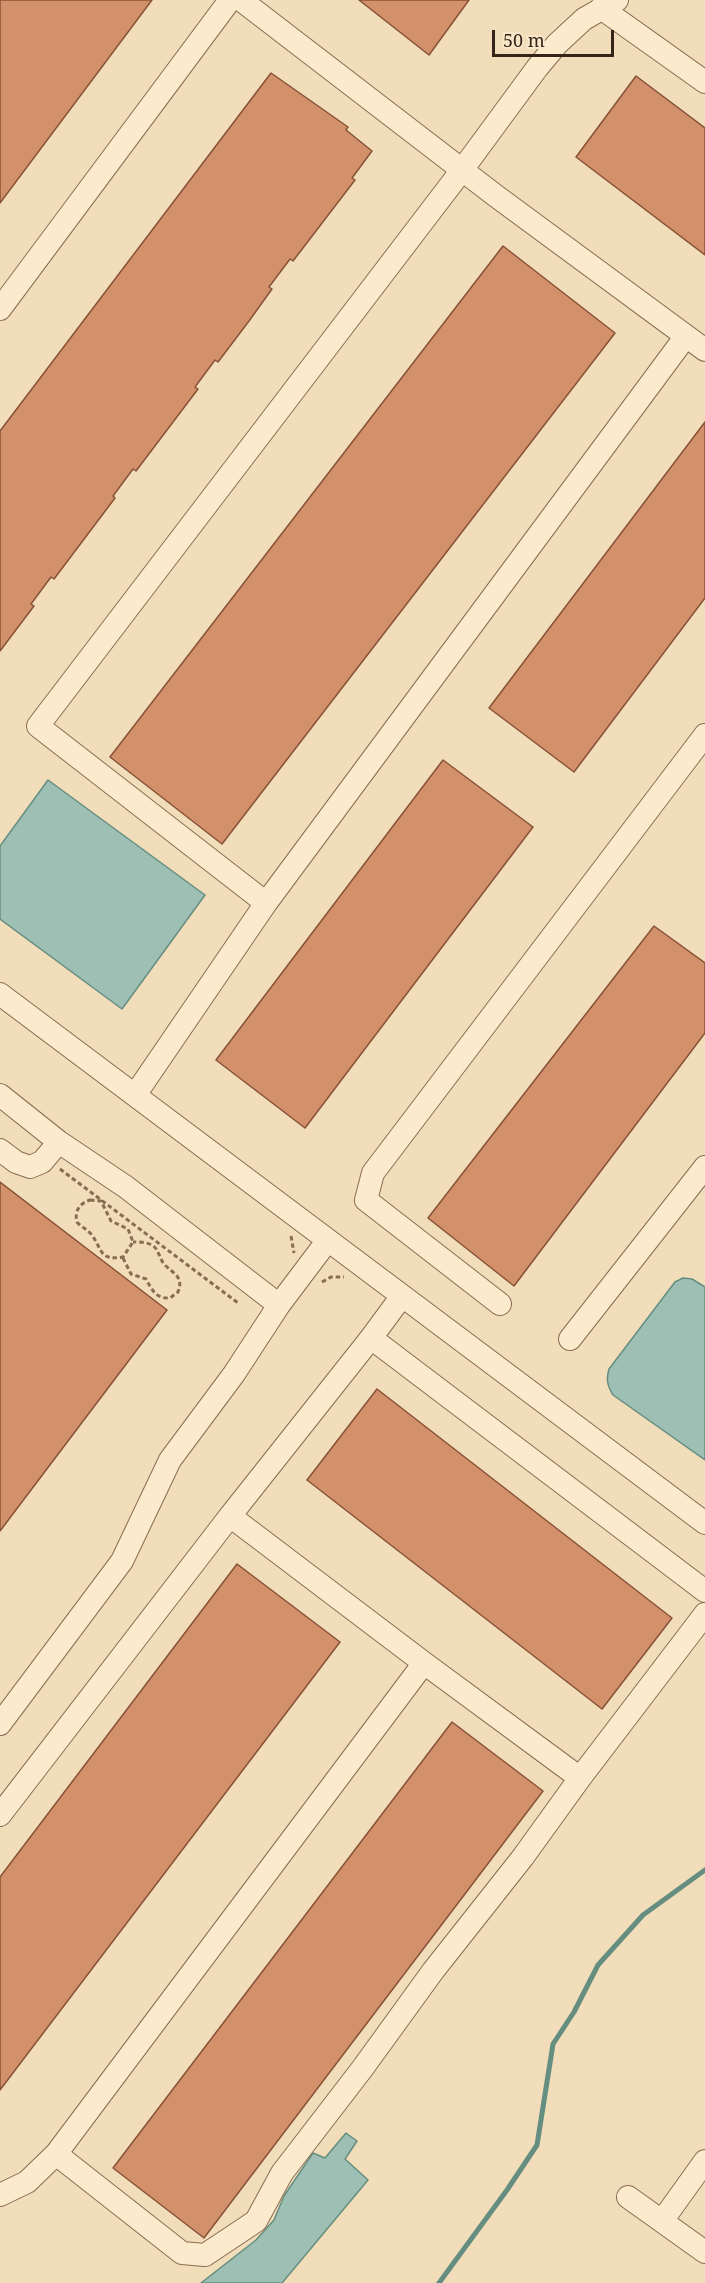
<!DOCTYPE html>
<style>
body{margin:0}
#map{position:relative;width:705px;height:2283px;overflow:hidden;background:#f1ddb9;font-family:"Noto Serif",serif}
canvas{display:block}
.scale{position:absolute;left:492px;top:30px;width:122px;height:27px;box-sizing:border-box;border:3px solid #352519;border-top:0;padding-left:8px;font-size:18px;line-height:21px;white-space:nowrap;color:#352519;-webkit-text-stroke:4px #f8e7c8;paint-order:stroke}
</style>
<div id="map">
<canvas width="705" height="2283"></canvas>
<div class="scale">50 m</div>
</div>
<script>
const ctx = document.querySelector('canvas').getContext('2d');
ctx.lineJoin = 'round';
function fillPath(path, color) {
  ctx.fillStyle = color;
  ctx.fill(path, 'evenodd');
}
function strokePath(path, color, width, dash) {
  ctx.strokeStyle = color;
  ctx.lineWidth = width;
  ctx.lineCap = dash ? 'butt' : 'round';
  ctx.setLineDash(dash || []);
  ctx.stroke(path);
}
const water = new Path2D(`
 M 48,780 L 205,895 L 122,1009 L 0,919 L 0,846 Z
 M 683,1278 L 692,1279 L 705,1287 L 705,1460 L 613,1395 C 607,1385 606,1379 609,1369 L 675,1282 Z
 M 346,2133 L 357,2141 L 345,2159 L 368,2180 L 282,2283 L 201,2283 L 256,2240 L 274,2220 L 284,2196 L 313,2153 L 325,2158 Z`);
const stream = new Path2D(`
 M 439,2283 L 507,2190 L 537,2145 L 553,2044 L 574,2012 L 598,1965 L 643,1915 L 705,1870`);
const building = new Path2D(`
 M 0,0 L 152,0 L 0,203 Z
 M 359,0 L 469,0 L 429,55 Z
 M 271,73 L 348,127 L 346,130 L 372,151 L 352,178 L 355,180 L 293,261 L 290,259 L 269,287 L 272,289 L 249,321 L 218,362 L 215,360 L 195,387 L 198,389 L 136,471 L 133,469 L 113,496 L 115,498 L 54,579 L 51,577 L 31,604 L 34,606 L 0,651 L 0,431 Z
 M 636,76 L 705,128 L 705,255 L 576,157 Z
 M 503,246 L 615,333 L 222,844 L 110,757 Z
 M 705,422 L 705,598 L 574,772 L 489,708 Z
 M 443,760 L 533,827 L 305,1128 L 216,1060 Z
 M 654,926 L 705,963 L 705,1033 L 514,1286 L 428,1218 Z
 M 0,1182 L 167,1310 L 0,1531 Z
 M 377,1389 L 672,1618 L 602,1709 L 307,1480 Z
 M 237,1564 L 340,1642 L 0,2090 L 0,1877 Z
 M 452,1722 L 543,1791 L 204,2238 L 113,2168 Z`);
const path = new Path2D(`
 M 60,1169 L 238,1303
 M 90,1200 L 101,1201 L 111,1221 L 128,1229 L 133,1242 L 123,1257 C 98,1261 103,1249 91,1234 C 87,1229 81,1227 77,1222 C 74,1211 80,1203 90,1200 Z
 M 291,1236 L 294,1253
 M 123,1258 L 131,1274 L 146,1279 C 152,1290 156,1299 170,1298 L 178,1292 C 184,1277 174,1274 165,1265 C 159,1259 159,1249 152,1245 C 146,1242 139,1242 133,1242
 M 322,1282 L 331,1277 L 344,1277`);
const minor = new Path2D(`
 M 241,0 L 496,196 L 705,350
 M 601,8 L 705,82
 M 0,309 L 230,0
 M 266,903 L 38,726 L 462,170 L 537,68 L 557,44 L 584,19 L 617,0
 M 0,994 L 705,1523
 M 0,1095 L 59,1142 L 126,1187 L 279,1305
 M 135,1095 L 266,903 L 686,336
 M 0,1150 L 16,1162 L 30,1167 L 42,1162 L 59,1142
 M 402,1296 L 371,1338 L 705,1591
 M 500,1304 L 366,1200 L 373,1173 L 705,735
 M 371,1338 L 230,1516 L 424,1663 L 580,1778 L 705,1614
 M 570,1339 L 705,1167
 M 0,1724 L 122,1561 L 170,1460 L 234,1374 L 279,1305 L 328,1240
 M 0,1815 L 230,1516
 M 56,2154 L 182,2253 L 205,2255 L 256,2221 L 282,2173 L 362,2069 L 433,1971 L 523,1857 L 580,1778
 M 0,2195 L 27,2182 L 56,2154 L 424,1663
 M 628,2197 L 705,2252
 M 662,2221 L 705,2161`);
fillPath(water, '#9ec0b4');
strokePath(water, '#658e81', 1.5);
strokePath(stream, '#658e81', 5);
fillPath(building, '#d2906b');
strokePath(building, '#885237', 1.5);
strokePath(minor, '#886c53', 24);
strokePath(path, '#886c53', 3, [4.5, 3]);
strokePath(minor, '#fbeacc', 22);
</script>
